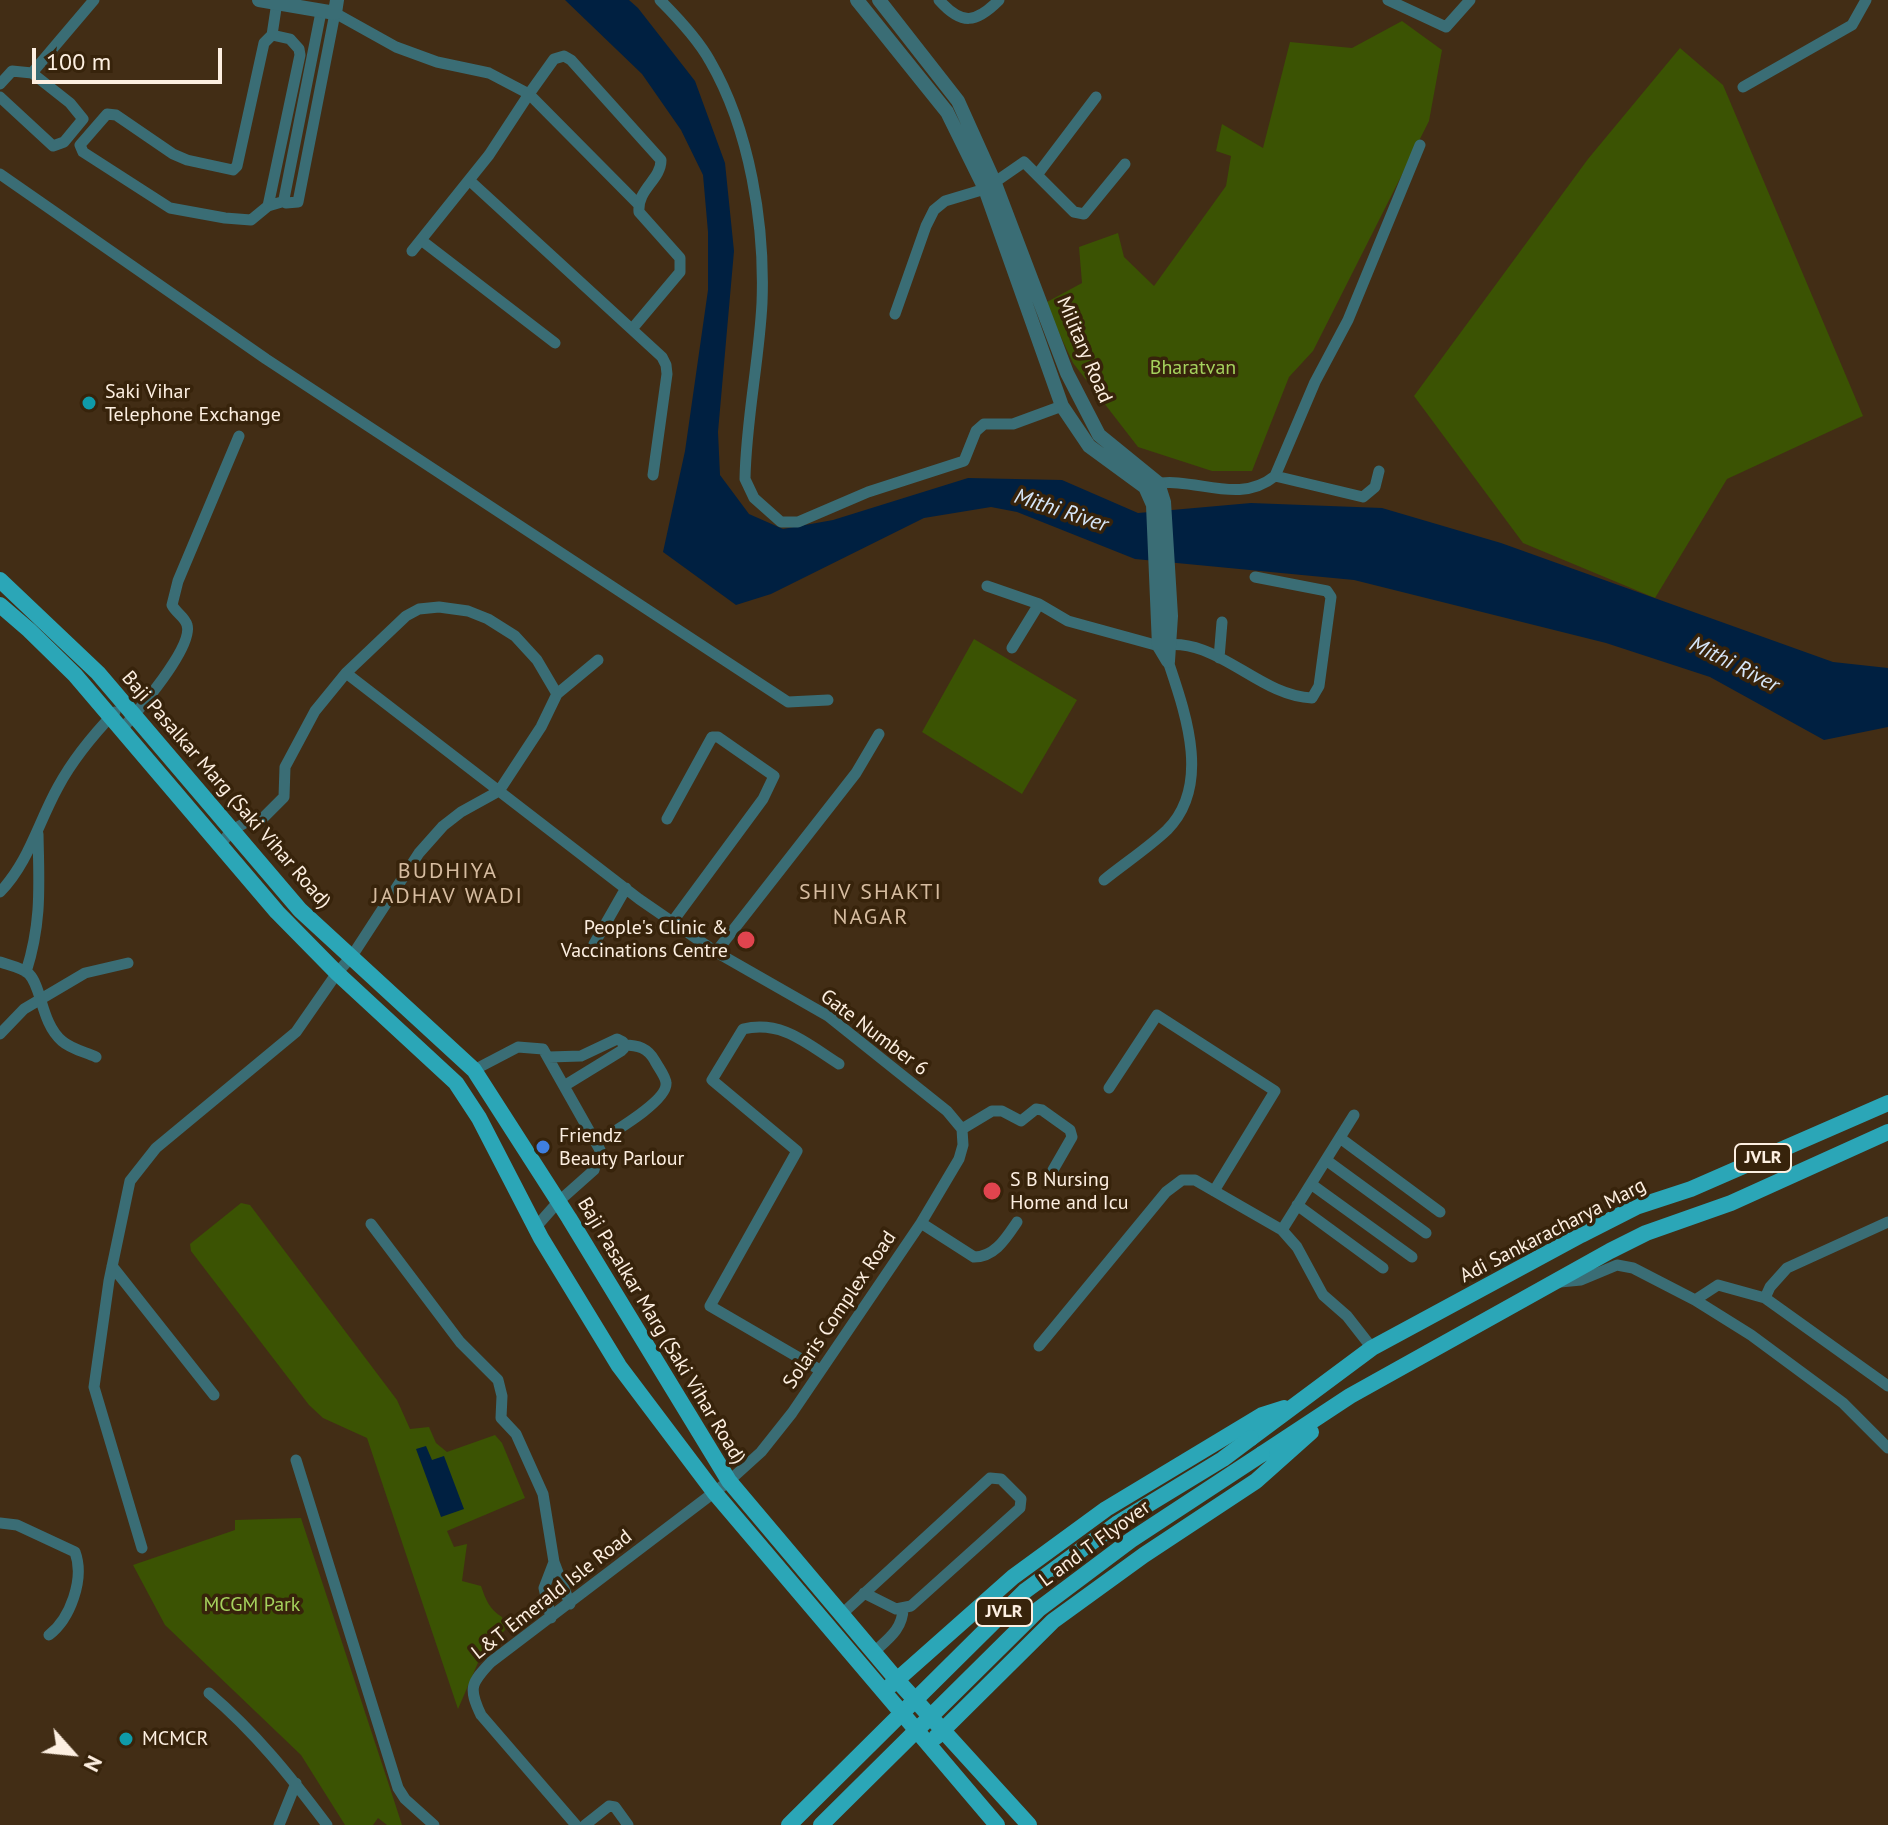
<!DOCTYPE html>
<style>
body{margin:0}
#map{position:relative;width:1888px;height:1825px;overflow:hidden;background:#422d15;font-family:"PT Sans",sans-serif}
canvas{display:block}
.north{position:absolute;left:32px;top:1713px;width:80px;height:80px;-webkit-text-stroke:6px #37230b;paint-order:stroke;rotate:117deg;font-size:22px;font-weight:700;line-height:32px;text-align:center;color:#fdefe1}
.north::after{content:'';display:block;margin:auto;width:28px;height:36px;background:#fdefe1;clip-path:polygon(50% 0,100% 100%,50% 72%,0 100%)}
.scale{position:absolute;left:32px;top:48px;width:190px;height:36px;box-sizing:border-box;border:4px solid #fdefe1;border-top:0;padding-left:10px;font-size:24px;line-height:28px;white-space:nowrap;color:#fdefe1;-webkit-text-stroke:6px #37230b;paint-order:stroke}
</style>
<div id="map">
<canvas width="1888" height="1825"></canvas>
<div class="north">N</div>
<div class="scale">100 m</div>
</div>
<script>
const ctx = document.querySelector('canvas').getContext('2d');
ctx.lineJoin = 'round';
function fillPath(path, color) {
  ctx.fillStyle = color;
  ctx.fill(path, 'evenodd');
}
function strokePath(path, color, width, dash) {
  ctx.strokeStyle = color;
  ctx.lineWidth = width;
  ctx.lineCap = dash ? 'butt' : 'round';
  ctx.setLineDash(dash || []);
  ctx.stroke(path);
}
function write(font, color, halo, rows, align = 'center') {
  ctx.font = font + ' "PT Sans",sans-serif';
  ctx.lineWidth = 7;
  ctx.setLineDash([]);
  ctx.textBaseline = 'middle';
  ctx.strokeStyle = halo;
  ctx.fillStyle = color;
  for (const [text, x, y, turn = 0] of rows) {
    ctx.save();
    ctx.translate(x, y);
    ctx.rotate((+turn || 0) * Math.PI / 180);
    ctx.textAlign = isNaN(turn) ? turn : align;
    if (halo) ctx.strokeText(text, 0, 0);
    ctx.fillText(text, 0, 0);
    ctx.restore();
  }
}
const green = new Path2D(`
 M 1402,21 L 1442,50 L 1429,121 L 1313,351 L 1289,377 L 1252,471 L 1212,471 L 1138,447 L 1073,363 L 1045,303 L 1082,283 L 1079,247 L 1118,233 L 1124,257 L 1154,286 L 1226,186 L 1231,156 L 1216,151 L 1222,124 L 1263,148 L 1290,42 L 1352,48 Z
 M 1680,48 L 1723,85 L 1863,416 L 1727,479 L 1655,598 L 1523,543 L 1414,396 L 1588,159 Z
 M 974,639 L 1077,700 L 1022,794 L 922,732 Z
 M 241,1203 L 250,1205 L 397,1400 L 410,1429 L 429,1427 L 436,1443 L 447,1452 L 495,1435 L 502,1443 L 525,1498 L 447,1531 L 454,1547 L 467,1544 L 462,1581 L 481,1586 C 486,1600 489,1609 502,1617 L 505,1630 L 480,1658 L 458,1709 L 367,1438 L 323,1418 L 309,1405 L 191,1251 L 190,1244 Z
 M 301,1518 L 389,1785 L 402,1825 L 387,1825 L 378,1818 L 373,1825 L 345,1825 L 301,1755 L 165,1625 L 133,1565 L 235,1530 L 235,1520 Z`);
const water = new Path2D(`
 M 565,0 L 629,0 L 638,8 L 695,81 L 725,163 L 734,251 L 718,432 L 720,475 L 749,514 L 783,529 L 833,520 L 968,478 L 1062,480 L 1138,513 L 1251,503 L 1382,508 L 1501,543 L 1833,662 L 1888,668 L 1888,727 L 1824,740 L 1710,677 L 1606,643 L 1354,580 L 1135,559 L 1017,512 L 991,507 L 924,518 L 771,594 L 736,605 L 663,552 L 685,451 L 708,290 L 708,232 L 703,175 L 681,130 L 642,74 Z
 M 426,1446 L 432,1460 L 444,1456 L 464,1509 L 441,1517 L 416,1449 Z`);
const minor = new Path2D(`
 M 660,0 C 678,18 698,39 710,61 C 750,130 765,225 762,303 C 759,362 746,420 745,479 L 754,498 L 781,522 L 798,522 L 868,492 L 964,461 L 976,431 L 984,424 L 1013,424 L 1062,406
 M 939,0 C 962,26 976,23 999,0
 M 1388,0 L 1446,27 L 1470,0
 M 277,2 L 272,35 L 264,43 L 237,166 L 233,170 L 187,160 L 173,154 L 116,115 L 107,114 L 80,145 L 83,152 L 170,208 L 225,218 L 251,220 L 268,206 L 285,201
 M 321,12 L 284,199 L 286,203 L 298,202 L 335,13 L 396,47 L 437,62 L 489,73 L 529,94 L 554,59 L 564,56 L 571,60 L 661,160 C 661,180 637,189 639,212 L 680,258 L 680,272 L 632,329
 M 32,73 L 94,0
 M 0,84 L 12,71 L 32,73 L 70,103 L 83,119 L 64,142 L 53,146 L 0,97
 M 1743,87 L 1852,25 L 1866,0
 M 0,174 L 266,359 L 788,702 L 828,700
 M 1037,175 L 1074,212 L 1084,214 L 1125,164
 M 469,180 L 662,357 L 666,365 L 667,374 L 653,475
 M 268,206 L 300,55 L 299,49 L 290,39 L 272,35
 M 421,240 L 555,343
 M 412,251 L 489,155 L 529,94 L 638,204
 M 895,314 L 926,226 L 934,210 L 945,201 L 985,189 L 1024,162 L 1037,175 L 1096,97
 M 1275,476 L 1363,497 L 1375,487 L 1379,471
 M 1154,484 C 1195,476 1238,506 1275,476 L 1315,382 L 1348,320 L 1420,145
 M 987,586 L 1039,604 L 1068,621 L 1159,646 C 1216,634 1257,696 1312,698 L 1319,686 L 1331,597 L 1327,591 L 1255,577
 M 1012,648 L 1039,604
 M 1219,658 L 1222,622
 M 346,673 L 639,899 L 716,952 L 828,1016 L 947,1111 L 962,1129
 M 557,694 L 598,660
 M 122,729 C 137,712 194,647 187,625 C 185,617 176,613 172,605 L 178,581 L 239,436
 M 667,819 L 712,737 L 718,737 L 774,776 L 763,799 L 673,921
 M 1104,880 C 1125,863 1148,848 1167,830 C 1212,785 1185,712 1168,661
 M 0,892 C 29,862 38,823 58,787 C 73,759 93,735 115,712
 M 594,944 L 626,888
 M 716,952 L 856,773 L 879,734
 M 0,962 C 9,965 23,968 29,974 C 42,987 41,1023 62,1041 C 71,1049 85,1052 96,1057
 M 26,972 C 42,922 39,885 38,834
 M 0,1034 L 24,1009 L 85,973 L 128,963
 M 549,1057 L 581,1056 L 617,1039 L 623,1042 L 624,1048 L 621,1051 L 564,1086
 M 474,1070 L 518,1047 L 543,1049 L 600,1150 L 594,1170 L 558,1202 L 535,1228
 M 1109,1088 L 1157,1015 L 1275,1091 L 1214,1191
 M 962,1129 L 992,1111 L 1002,1111 L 1021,1121 L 1036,1109 L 1042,1110 L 1070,1130 L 1072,1137 L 1053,1170
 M 1340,1138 L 1440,1212
 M 596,1143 C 610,1134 668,1101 666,1083 C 666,1077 658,1067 655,1061 C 648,1048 638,1045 624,1045
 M 1326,1160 L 1426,1233
 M 1311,1184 L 1412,1257
 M 1297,1205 L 1383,1268
 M 1888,1222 L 1787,1268 L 1770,1287 L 1765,1298 L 1888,1386
 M 921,1223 L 974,1257 C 995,1257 1006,1238 1017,1222
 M 371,1224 L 460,1342 L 498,1380 L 502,1396 L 501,1418 L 516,1434 L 543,1494 L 554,1562 L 570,1604
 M 1282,1230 L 1354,1115
 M 112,1266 L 214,1395
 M 1560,1282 L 1581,1280 L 1617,1265 L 1633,1268 L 1695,1300 L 1751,1335 L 1843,1403 L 1888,1448
 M 1695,1300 L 1718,1285 L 1765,1298
 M 1039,1346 L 1166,1192 L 1182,1180 L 1195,1180 L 1282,1230 L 1297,1247 L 1323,1295 L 1347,1316 L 1372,1348
 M 820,1370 L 710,1306 L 797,1151 L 712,1080 L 743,1029 C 783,1020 807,1044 839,1064
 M 296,1460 L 398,1788 L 405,1799 L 434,1825
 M 0,1523 L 17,1525 L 75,1552 C 85,1579 70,1619 49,1635
 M 142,1548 L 94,1387 L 109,1281 L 130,1181 L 156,1148 L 296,1032 L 337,973 L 352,956 L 419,853 L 443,826 L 461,812 L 499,791 L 541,727 L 557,694 L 537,660 L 515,636 L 488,619 L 468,611 L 439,607 L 419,609 L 406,616 L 346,673 L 315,711 L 285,767 L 284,797 L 262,819 L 245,823 L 232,830 L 220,845
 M 843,1613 L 990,1478 L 1001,1479 L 1021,1499 L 1020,1508 L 911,1606 L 896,1609 L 864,1593
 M 551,1618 L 544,1588 L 554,1562
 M 874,1652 C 888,1639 903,1629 903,1608
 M 209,1693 C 255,1732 291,1777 327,1825
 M 279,1825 L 296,1783
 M 576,1825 L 481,1715 C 468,1688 471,1683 491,1662 L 729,1481 L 761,1452 L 792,1413 L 921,1223 L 959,1159 L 963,1145 L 962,1129
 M 585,1825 L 609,1806 L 615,1807 L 628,1825`);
const tertiary = new Path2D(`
 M 259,0 L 335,13 L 337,0
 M 857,0 L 947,112 L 985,189 L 1062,406 L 1089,446 L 1145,487 L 1153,505 L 1159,646 L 1168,661
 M 879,0 L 958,101 L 994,181 L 1067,373 L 1099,435 L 1158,483 L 1164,502 L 1171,616 L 1168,661`);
const primary = new Path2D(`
 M 0,580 L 98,673 L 300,910 L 474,1070 L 569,1218 L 729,1481 L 897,1680 L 1029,1825
 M 0,605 L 29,630 L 75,675 L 277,912 L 337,973 L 456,1083 L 479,1118 L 541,1238 L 619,1366 L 714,1492 L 997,1825
 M 1251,1438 L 1372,1348 L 1581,1235 L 1636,1207 L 1691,1189 L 1888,1103
 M 1262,1454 L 1350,1396 L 1610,1251 L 1646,1233 L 1731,1203 L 1888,1132
 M 890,1686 L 1013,1577 L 1106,1509 L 1262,1415 L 1284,1408
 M 936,1737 L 1053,1621 L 1144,1555 L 1256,1481 L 1311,1432`);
const primaryBridge = new Path2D(`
 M 789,1825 L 1025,1591 L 1118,1523 L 1223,1459 L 1251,1438
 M 821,1825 L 1039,1609 L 1131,1540 L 1262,1454`);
const markers = [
 [89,403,8,"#0f9aa8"],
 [746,940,10,"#e0444e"],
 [543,1147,8,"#3f7fe0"],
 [992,1191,10,"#e0444e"],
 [126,1739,8,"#0f9aa8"]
];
const shields = [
 [1763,1158,56],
 [1004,1612,56]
];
const shieldNames = [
 ["JVLR",1763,1158],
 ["JVLR",1004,1612]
];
const streetNames = [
 ["Military Road",1084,350,67],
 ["Baji Pasalkar Marg (Saki Vihar Road)",226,790,49],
 ["Gate Number 6",874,1033,37],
 ["Adi Sankaracharya Marg",1553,1231,-27],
 ["Solaris Complex Road",840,1310,-56],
 ["Baji Pasalkar Marg (Saki Vihar Road)",661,1331,59],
 ["L and T Flyover",1095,1544,-36],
 ["L&T Emerald Isle Road",552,1595,-38]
];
const parkNames = [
 ["Bharatvan",1193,368],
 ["MCGM Park",252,1605]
];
const poiNames = [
 ["Saki Vihar",105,392],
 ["Telephone Exchange",105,415],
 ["People's Clinic &",728,928,"right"],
 ["Vaccinations Centre",728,951,"right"],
 ["Friendz",559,1136],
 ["Beauty Parlour",559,1159],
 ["S B Nursing",1010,1180],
 ["Home and Icu",1010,1203],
 ["MCMCR",142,1739]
];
const waterNames = [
 ["Mithi River",1061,511,18],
 ["Mithi River",1734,665,27]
];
const neighbourhoodNames = [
 ["BUDHIYA",448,872],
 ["JADHAV WADI",448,897],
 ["SHIV SHAKTI",871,893],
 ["NAGAR",871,918]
];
fillPath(green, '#3b5303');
fillPath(water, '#002041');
strokePath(minor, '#3a6d75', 11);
strokePath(tertiary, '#3a6d75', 14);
strokePath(primary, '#2ba6b7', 16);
strokePath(primaryBridge, '#2ba6b7', 16);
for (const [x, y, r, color] of markers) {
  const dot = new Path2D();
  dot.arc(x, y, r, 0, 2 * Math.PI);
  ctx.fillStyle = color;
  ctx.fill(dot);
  strokePath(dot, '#37230b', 3);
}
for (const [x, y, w] of shields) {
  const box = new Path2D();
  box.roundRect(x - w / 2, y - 14, w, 28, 6);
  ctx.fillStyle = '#37230b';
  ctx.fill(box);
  strokePath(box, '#fdefe1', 2);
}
write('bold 18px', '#fdefe1', null, shieldNames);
write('20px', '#fdefe1', '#37230b', streetNames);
write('20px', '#a5d25d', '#37230b', parkNames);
write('20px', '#fdefe1', '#37230b', poiNames, 'left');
write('italic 22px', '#d6e6f9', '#37230b', waterNames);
ctx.letterSpacing = '2px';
write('22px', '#d6bca0', '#37230b', neighbourhoodNames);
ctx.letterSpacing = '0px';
</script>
